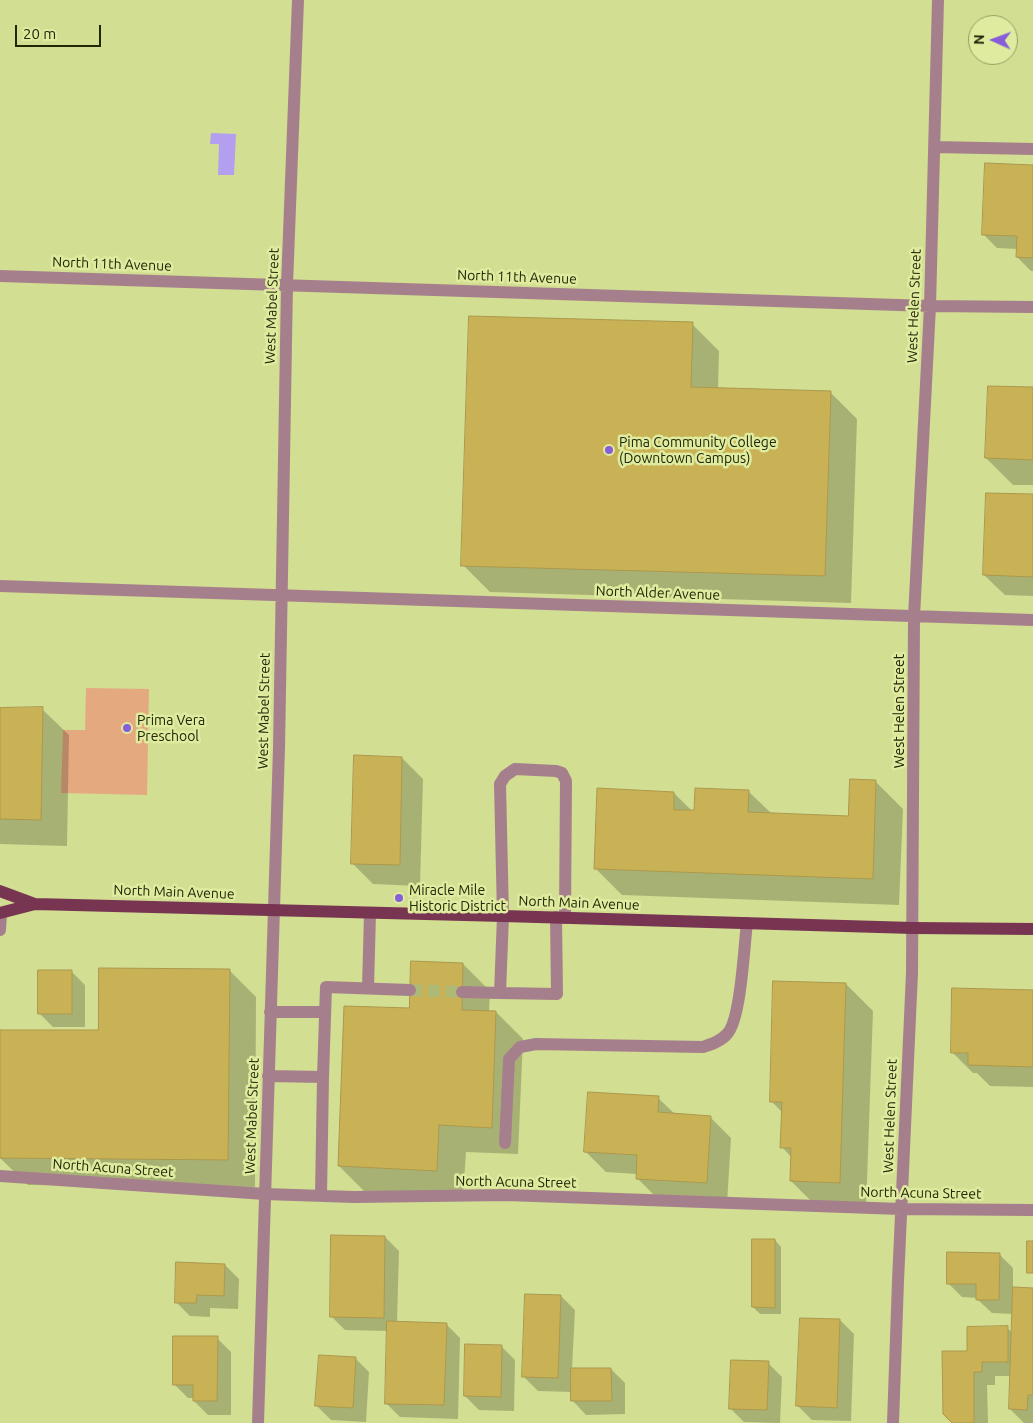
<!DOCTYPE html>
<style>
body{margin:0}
#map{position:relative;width:1033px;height:1423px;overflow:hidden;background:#d2de92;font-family:Ubuntu,sans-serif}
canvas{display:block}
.north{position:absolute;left:968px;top:15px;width:50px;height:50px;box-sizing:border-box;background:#dfeb9f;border:1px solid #939c62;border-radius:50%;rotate:272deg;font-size:14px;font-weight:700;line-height:20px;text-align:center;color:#222607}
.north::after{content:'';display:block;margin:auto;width:18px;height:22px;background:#875ed8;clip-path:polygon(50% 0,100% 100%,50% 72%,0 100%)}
.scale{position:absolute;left:15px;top:25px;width:86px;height:22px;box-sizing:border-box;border:2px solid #222607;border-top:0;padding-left:6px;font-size:15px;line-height:18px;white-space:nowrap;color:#222607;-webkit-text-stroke:4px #dfeb9f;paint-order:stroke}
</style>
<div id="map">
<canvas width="1033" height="1423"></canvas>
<div class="north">N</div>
<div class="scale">20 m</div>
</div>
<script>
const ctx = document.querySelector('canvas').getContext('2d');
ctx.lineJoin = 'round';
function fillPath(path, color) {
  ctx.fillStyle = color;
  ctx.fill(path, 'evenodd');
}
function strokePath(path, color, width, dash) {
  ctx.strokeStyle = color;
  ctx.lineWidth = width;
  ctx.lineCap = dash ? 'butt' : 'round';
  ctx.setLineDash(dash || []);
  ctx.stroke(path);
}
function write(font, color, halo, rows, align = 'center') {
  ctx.font = font + ' Ubuntu,sans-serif';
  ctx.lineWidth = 5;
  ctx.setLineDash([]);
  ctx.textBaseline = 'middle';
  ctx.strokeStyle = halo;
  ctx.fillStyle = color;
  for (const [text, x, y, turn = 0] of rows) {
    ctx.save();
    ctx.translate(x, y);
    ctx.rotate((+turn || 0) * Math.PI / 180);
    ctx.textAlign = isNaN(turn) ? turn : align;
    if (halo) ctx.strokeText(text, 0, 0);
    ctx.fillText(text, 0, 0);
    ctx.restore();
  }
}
const green = new Path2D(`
 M 86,688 L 149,689 L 147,795 L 61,793 L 63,730 L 85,730 Z`);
const water = new Path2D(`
 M 211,133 L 236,134 L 234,175 L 218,175 L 219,144 L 210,144 Z`);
const shadow = new Path2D(`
 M 1033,166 L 1033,271 L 1031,271 L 1017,257 L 1018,249 L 997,248 L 983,234 Z
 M 692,324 L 719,351 L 718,389 L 830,392 L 857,419 L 851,603 L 490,592 L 463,565 Z
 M 1033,389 L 1033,485 L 1013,485 L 986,458 Z
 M 1033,496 L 1033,596 L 1005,595 L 984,575 Z
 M 42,709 L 69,735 L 67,846 L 0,844 L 0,710 Z
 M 402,758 L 423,779 L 420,886 L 373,884 L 352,863 Z
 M 876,782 L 903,809 L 899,905 L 622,895 L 595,868 L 674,793 L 693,812 L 748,791 L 772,814 L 850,817 Z
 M 463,964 L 490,991 L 489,1012 L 496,1012 L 523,1039 L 518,1154 L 466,1152 L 463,1197 L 366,1193 L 339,1166 L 410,1010 Z
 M 229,970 L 256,997 L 255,1187 L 28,1185 L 0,1158 L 0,1031 L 100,1032 Z
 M 71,971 L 85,985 L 85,1027 L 53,1027 L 39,1013 Z
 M 846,984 L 873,1011 L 866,1209 L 818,1208 L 791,1181 L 792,1158 L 782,1147 L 783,1113 L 771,1101 Z
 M 1033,991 L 1033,1087 L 990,1086 L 977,1073 L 973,1073 L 952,1052 Z
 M 658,1098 L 676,1115 L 710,1117 L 731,1138 L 727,1204 L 658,1199 L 637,1178 L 637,1174 L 606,1172 L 585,1151 Z
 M 385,1237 L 399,1251 L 397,1323 L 446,1324 L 460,1338 L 458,1419 L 400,1417 L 386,1403 L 388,1331 L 345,1330 L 331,1316 Z
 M 775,1240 L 781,1247 L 781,1314 L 760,1314 L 753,1307 Z
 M 999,1254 L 1013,1268 L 1013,1288 L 1033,1289 L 1033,1423 L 1024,1423 L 1010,1409 L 1011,1376 L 995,1376 L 995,1385 L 987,1385 L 988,1423 L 953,1423 L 968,1352 L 1007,1328 L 1013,1333 L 1014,1314 L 992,1313 L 977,1299 L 977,1298 L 962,1297 L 948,1283 Z
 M 225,1265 L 239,1279 L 238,1309 L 210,1308 L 210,1317 L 190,1316 L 176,1302 Z
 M 561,1296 L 575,1310 L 572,1369 L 611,1369 L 625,1383 L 625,1414 L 586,1415 L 572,1400 L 572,1392 L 538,1391 L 524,1377 Z
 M 840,1320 L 854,1334 L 851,1421 L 812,1420 L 798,1406 Z
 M 217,1338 L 231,1352 L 231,1415 L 208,1415 L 194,1401 L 194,1398 L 188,1398 L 174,1384 Z
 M 501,1346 L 515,1360 L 514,1411 L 479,1410 L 465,1396 Z
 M 355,1358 L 369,1372 L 366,1422 L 331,1420 L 317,1406 Z
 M 768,1363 L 782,1377 L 780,1423 L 744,1422 L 730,1408 Z`);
const building = new Path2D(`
 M 985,163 L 1033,165 L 1033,258 L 1016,257 L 1017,236 L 982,235 Z
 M 469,316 L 693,322 L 691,387 L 831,391 L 825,576 L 461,566 Z
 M 988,386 L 1033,387 L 1033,460 L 985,458 Z
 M 986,493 L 1033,494 L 1033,577 L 983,575 Z
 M 43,707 L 41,820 L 0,819 L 0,708 Z
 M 354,755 L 402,757 L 400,865 L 351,864 Z
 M 850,779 L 876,780 L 873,879 L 594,869 L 597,788 L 674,792 L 674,810 L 694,810 L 695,788 L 749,790 L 748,812 L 848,816 Z
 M 411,961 L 463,963 L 462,1010 L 496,1011 L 492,1128 L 439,1125 L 437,1171 L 338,1166 L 344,1006 L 409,1008 Z
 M 99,968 L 230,969 L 228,1160 L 0,1158 L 0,1030 L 98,1030 Z
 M 38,970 L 72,970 L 72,1014 L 38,1014 Z
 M 773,981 L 846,983 L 840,1183 L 790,1181 L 791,1148 L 780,1148 L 782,1102 L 770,1102 Z
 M 952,988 L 1033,990 L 1033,1067 L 968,1065 L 968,1053 L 951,1053 Z
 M 588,1092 L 659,1096 L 658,1112 L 711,1116 L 707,1183 L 636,1179 L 637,1155 L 584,1152 Z
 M 331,1235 L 385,1236 L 384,1318 L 330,1317 Z
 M 752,1239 L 775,1239 L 775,1308 L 752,1307 Z
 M 1027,1241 L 1033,1241 L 1033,1273 L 1027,1273 Z
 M 947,1252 L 1000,1253 L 999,1300 L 976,1300 L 976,1284 L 947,1284 Z
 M 176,1262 L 225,1264 L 224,1296 L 197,1295 L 196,1303 L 175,1303 Z
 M 1013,1287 L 1033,1288 L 1033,1395 L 1028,1395 L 1027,1410 L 1009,1409 Z
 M 525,1294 L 561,1295 L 558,1378 L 522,1377 Z
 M 800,1318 L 840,1319 L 837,1408 L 796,1406 Z
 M 387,1321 L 447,1323 L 444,1405 L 385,1404 Z
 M 1008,1326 L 1008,1362 L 982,1362 L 982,1372 L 974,1372 L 974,1423 L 952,1423 L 943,1414 L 942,1351 L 967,1351 L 967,1327 Z
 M 173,1336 L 218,1336 L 217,1401 L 193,1401 L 193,1385 L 173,1385 Z
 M 465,1344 L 502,1345 L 501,1397 L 464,1396 Z
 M 319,1355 L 356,1357 L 353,1408 L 315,1406 Z
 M 731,1360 L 769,1361 L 767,1410 L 729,1409 Z
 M 571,1368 L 611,1368 L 612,1401 L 571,1401 Z`);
const minorTunnel = new Path2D(`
 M 410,990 L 462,992`);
const minor = new Path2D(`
 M 934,147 L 1033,149
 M 0,276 L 930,306 L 1033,307
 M 0,586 L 1033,620
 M 0,930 L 1,913
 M 368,988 L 370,913
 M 462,992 L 500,993 L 503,916 L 500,784 L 505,776 L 515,769 L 556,771 L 562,773 L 566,781 L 565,918
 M 500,993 L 557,994 L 556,917
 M 270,1012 L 325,1012
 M 268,1076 L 323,1077 L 326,987 L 410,990
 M 505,1143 L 509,1059 L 520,1047 L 536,1044 L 703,1047 C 712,1044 721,1041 727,1034 C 741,1020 744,946 747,923
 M 0,1176 L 265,1194 L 354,1197 L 506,1195 L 901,1209 L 1033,1210
 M 321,1196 L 323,1077
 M 258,1423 L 279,748 L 287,285 L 298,0
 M 893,1423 L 898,1281 L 912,973 L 914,617 L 930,306 L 938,0`);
const major = new Path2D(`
 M 0,891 L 35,904
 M 0,913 L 35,904 L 503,916 L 913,928 L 1033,929`);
const markers = [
 [609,450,5,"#875ed8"],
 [127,728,5,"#875ed8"],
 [399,898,5,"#875ed8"]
];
const streetNames = [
 ["North 11th Avenue",112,264,2],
 ["North 11th Avenue",517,277,2],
 ["West Mabel Street",272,306,-88],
 ["West Helen Street",914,306,-88],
 ["North Alder Avenue",658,593,2],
 ["West Mabel Street",264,711,-89],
 ["West Helen Street",899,711,-90],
 ["North Main Avenue",174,892,2],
 ["North Main Avenue",579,903,2],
 ["West Mabel Street",252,1116,-88],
 ["West Helen Street",890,1116,-88],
 ["North Acuna Street",113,1168,4],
 ["North Acuna Street",516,1182,1],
 ["North Acuna Street",921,1193,1]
];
const poiNames = [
 ["Pima Community College",619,442],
 ["(Downtown Campus)",619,458],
 ["Prima Vera",137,720],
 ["Preschool",137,736],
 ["Miracle Mile",409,890],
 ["Historic District",409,906]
];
fillPath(green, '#e5a980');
fillPath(water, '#b49eef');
fillPath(shadow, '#0003');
fillPath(building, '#c9b256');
strokePath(building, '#ab984d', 1);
strokePath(minorTunnel, '#afb976', 12, [12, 6]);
strokePath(minor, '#a67f8c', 12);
strokePath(major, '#773551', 12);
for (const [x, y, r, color] of markers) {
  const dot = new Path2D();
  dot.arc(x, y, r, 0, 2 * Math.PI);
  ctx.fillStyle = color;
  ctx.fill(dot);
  strokePath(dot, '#dfeb9f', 2);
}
write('14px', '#222607', '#dfeb9f', streetNames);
write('14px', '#222607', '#dfeb9f', poiNames, 'left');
</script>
